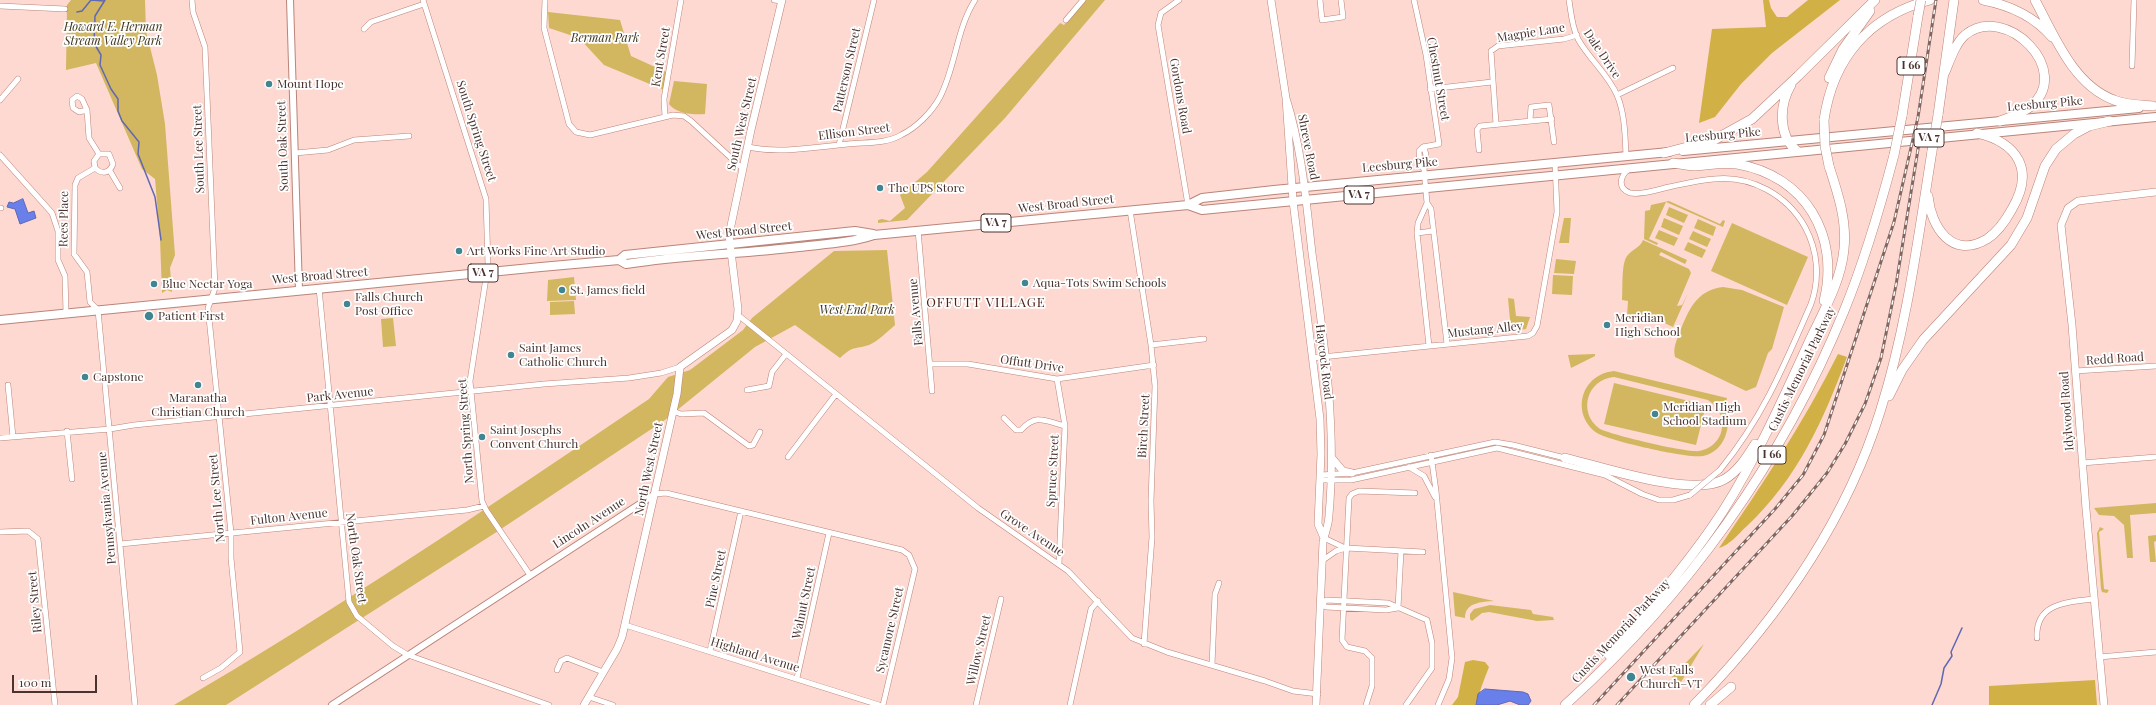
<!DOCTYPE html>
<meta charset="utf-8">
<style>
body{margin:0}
#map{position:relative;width:2156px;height:705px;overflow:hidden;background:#fed9d1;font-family:"Playfair Display",serif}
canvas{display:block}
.scale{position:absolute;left:12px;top:675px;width:85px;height:18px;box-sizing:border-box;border:2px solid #4a332e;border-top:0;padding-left:5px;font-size:12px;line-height:14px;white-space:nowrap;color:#4a332e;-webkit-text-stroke:3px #fff;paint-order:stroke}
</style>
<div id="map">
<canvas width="2156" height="705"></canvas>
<div class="scale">100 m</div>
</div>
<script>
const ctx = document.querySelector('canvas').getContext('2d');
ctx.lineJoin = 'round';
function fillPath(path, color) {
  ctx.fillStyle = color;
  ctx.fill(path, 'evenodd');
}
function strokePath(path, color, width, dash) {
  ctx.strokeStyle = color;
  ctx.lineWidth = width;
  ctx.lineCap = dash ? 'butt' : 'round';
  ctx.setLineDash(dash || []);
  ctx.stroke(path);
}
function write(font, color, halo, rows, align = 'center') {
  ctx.font = font + ' "Playfair Display",serif';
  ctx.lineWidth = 3.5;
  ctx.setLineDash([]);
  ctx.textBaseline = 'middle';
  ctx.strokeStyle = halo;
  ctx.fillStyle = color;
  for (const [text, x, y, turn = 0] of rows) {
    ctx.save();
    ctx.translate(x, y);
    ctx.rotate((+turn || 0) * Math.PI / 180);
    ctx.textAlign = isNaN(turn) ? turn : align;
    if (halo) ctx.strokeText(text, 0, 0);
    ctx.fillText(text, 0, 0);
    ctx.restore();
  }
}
const green = new Path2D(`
 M 71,0 L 145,0 L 146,31 L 157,75 L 165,124 L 175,255 L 170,268 L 172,292 L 167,290 L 162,293 L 160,239 L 155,179 L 142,169 L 96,63 L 66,70 L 67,5 Z
 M 1086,0 L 1105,0 L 1005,118 L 907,220 L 878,223 L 878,220 L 882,219 L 890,221 L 905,208 L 900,195 L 927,172 L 1060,23 L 1064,25 Z
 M 548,12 L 620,20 L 631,56 L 666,72 L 664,90 L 604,65 L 579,38 L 549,28 Z
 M 674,81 L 707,84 L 705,114 C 694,115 676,114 669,104 Z
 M 1669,201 L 1720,224 L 1723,220 L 1725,221 L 1723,227 L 1666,202 L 1649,239 L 1658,243 L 1657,245 L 1644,239 L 1645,211 L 1650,210 L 1651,205 Z
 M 1669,207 L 1688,215 L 1684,223 L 1666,215 Z
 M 1564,218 L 1571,218 L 1569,243 L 1559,243 Z
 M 1664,218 L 1683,226 L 1679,235 L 1661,227 Z
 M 1698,219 L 1716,227 L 1713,236 L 1694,228 Z
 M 1732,223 L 1808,257 L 1787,305 L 1711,271 Z
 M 1659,230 L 1678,238 L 1674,246 L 1655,238 Z
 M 1693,231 L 1711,239 L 1707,247 L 1689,239 Z
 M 1643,240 L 1687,260 L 1685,264 L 1661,252 L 1659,255 L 1689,269 L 1691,273 L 1677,306 L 1682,305 L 1688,293 L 1673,327 L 1654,318 L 1627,316 L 1628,301 L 1622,300 C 1623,290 1621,264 1627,256 C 1632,249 1640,248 1643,240 Z
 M 1688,242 L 1706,250 L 1702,258 L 1684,250 Z
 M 887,250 L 895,325 C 887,332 878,341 869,345 C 853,350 854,345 840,358 L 795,325 L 755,347 L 665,420 L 495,533 L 226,705 L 174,705 C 337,610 493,504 649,399 L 668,377 L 690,370 L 743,330 L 752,318 L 834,251 Z
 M 1556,259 L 1576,261 L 1574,274 L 1554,273 Z
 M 1553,275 L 1573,276 L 1572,295 L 1552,294 Z
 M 574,277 L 576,300 L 547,301 L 548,280 Z
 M 1723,287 L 1742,290 L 1784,307 L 1772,349 L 1768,353 L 1756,387 L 1746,391 L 1675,357 C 1673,348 1676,342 1679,334 C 1688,311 1696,290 1723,287 Z
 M 1508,298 L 1514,299 L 1516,316 L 1530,317 L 1526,329 L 1511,331 Z
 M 574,301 L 575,314 L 550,315 L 550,302 Z
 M 393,318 L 396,346 L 383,347 L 381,319 Z
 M 1595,354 L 1595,356 L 1571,368 L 1568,355 Z
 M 1614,371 L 1727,398 L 1726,403 L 1720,402 C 1727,412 1730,423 1726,434 C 1723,445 1714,454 1703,456 C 1689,459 1610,441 1597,433 C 1570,414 1581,374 1614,371 ZM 1614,377 L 1708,400 C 1717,406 1723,415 1722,426 C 1722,438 1712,449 1699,451 C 1687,453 1612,435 1600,429 C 1577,413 1587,379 1614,377 Z
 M 1614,383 L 1706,405 L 1696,445 L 1604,424 Z
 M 2156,503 L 2156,513 L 2130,515 L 2133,558 L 2127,558 L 2124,525 L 2114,516 L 2099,515 L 2094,508 Z
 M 2100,527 L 2104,529 L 2099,532 L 2104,589 L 2109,590 L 2107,593 L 2102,592 L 2101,589 L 2097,533 Z
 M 2156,535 L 2156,541 L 2154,542 L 2156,562 L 2150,562 L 2148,536 Z
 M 1453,592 L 1494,601 C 1482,602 1465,602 1465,618 L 1455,616 Z
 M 1490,605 L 1531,610 L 1533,614 L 1553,617 L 1554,620 L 1537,621 L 1489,612 L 1482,613 L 1472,621 L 1470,619 L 1470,614 L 1474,609 Z
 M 1704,644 L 1681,682 L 1673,684 L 1672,677 Z`);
const forest = new Path2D(`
 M 1763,0 L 1769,0 L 1771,8 L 1777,17 L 1787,17 L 1808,0 L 1840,0 L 1772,53 L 1741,84 L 1715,117 L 1699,123 L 1712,29 L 1766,27 Z
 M 1838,354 L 1847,357 C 1823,421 1798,478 1747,526 C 1738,534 1730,545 1719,548 C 1762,485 1804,422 1838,354 Z
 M 1473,660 L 1485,662 L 1489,667 C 1484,680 1479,692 1476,705 L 1452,705 L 1458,697 L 1465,662 Z
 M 2095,680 L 2097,705 L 1989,705 L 1989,686 Z`);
const water = new Path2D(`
 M 23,199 L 28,213 L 34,211 L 36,218 L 20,224 L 15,209 L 7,207 L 9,202 L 13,203 Z
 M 1485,689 L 1523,692 L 1528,694 L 1531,701 L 1528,705 L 1520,705 L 1510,701 L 1497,705 L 1476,705 L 1478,694 Z`);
const stream = new Path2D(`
 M 105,0 L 95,16 L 94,43 L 101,55 L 100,65 L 111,89 L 118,99 L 118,111 L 122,121 L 139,142 L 138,154 L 155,197 L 161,240
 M 77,12 L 82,11 L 91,0 L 104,1
 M 1932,705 L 1941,684 L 1944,668 L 1952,656 L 1951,652 L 1962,628`);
const minor = new Path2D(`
 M 192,0 L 193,12 L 205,47 L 215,288 L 208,308 L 231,533 L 231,558 L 240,652 L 221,668 L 203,678
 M 423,0 L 486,199 L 488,265 L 470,381 L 482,501 L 486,510 L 530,575
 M 545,0 L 544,28 L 569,124 L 576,132 L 590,135 L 673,115 L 684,116 L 691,121 L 743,169
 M 774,0 L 782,1
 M 1179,0 L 1161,13 L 1158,25 L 1188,205
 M 1320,0 L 1322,20 L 1343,17 L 1341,0
 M 1414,0 L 1426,55 L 1439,144 L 1423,147 L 1419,151 L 1420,165 L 1424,169 L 1427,203 L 1418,223 L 1417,233 L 1433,231
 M 1569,0 C 1571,13 1572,27 1578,39 C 1589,59 1608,74 1617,95 C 1625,114 1625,135 1626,155
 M 0,6 L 65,9
 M 1066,20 L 1083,0
 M 364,29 L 371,22 L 424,4
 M 2132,66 L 2134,0
 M 1430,89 L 1492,82
 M 1617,95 L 1673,68
 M 77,96 L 82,99 L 87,110 L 79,112 L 73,108 L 72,100 Z
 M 0,100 L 18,79
 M 87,110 L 89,138 L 99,154
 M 665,117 L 664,99 L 681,0
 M 1530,120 L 1531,107 L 1549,105 L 1554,142
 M 1496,124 L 1491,51 L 1498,46 L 1564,39 L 1577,35
 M 839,145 L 874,0
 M 748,147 C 781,154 814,147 848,144 C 865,142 886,144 901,135 C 916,128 932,112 940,97 C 956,66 956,30 975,0
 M 1423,147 C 1427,153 1427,162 1424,169
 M 1479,150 L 1477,130 L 1480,126 L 1552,119
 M 295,153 L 328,150 L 354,140 L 409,136
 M 0,155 L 52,213 L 58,231 L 58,260 L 65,276 L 66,313
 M 95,168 L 78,178 L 75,185 L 74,254 L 87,272 L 90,302 L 98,310 L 135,705
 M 95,168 C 102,175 110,173 113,164 L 109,154 L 99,154
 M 95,168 L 94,161 L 99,154
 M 1629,169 C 1620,176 1617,188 1630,193 C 1642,195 1656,190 1669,187 C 1683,184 1699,180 1714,179 C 1751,175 1787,195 1805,227 C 1818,251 1820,279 1811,304 C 1784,366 1763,417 1720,470
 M 110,171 L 120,188
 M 1427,203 L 1431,209 L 1447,344
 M 0,208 L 1,208
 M 1130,210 L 1151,345 L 1155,386 L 1151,501 L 1152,537 L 1144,644
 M 918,230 L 932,391
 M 1417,233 L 1429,346
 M 319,288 L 349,602 L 357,616 L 393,646 L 408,655 L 549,705
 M 738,315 L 978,508 L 1068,571 L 1132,638 L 1167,652 L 1265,681 L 1293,691 L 1318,694
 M 1151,345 L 1204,339
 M 1312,358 L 1528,336 L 1533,333 L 1537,326 L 1557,212 L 1555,162
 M 930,364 L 968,364 L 1057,379 L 1154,365
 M 2075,371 L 2156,366
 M 1057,379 L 1065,426 L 1059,564
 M 8,385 L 13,437
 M 747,390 L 769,386 L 772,372 L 786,354
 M 673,411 L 681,414 L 704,413 L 749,446 L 753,445 L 760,432
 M 1004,418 L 1016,430 L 1021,430 C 1037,413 1044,421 1065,426
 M 67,431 L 72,479
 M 0,438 L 110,429 L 134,425 L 544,384 L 629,378 L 661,373 L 680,367
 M 1431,455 L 1436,491 L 1452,658 L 1449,679 L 1438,705
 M 788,457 L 836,394
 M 2082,463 L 2156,457
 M 1409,467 L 1424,476 L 1435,497
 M 1321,475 L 1352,473 L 1495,442 L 1513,445 L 1565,458
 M 1321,480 L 1351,480 L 1497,448 L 1605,475 L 1642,494 L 1659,500 L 1673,500 L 1690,495
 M 655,494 L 666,493 L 902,550 L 909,555 L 915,569 L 883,705
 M 0,532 L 28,531 L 38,539 L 55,705
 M 1324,538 L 1345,548
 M 120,544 L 467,510 L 484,506
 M 1323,560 L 1336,551 L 1346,548 L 1423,552
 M 1398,608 L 1386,610 L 1326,607 L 1322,605 L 1326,600 L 1388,603 L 1427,620 L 1432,643 L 1432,668 L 1406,705
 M 1398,608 L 1401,551
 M 625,625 L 879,705
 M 2037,638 C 2035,603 2067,602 2094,599
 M 710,651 L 741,511
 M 2099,657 L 2156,652
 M 1212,665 L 1215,594 L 1219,583
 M 557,670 L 561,661 L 567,658 L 603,672
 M 797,678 L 829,533
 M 589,697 L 613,705
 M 976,705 L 1001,599
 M 1070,705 L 1091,609 L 1098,601
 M 1366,705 L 1372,686 L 1372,658 L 1365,651 L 1347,647 L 1342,640 L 1349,498 L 1352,494 L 1359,491 L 1415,493`);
const tertiary = new Path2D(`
 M 290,0 L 299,290
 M 332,705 L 655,494`);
const secondary = new Path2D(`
 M 1271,0 L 1286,98 L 1293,201 L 1320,419 L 1321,454 L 1318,524 L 1324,538
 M 1286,98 C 1302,149 1306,200 1312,253 C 1324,340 1337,427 1329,515 C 1329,524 1325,533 1323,542 L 1316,705
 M 1332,458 L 1343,471 L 1352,473
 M 584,705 L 617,649 L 622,637 L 677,394 L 680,367 L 732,330 L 737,321 L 738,309 L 729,235 L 751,130 L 782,0
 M 2104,705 L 2086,509 L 2072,325 L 2061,225 L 2068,208 L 2078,201 L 2156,192`);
const primary = new Path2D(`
 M 1683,151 L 2139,108
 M 1188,205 L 1202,210 L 2156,117
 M 619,260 L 625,255 L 855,231 L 873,234
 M 0,320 L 541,267 L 619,260 L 626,264 C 683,255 741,254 799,247 C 824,244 850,243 874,235 L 1188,205 L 1202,198 L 1274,190 L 1669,152`);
const motorway = new Path2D(`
 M 1983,0 C 2009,5 2035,17 2052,37
 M 2035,0 C 2054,35 2073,85 2114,100 C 2126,105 2140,105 2153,106
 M 1945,72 C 1950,60 1955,44 1965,35 C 2005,2 2075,71 2030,107 C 2021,114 2010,117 2000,121
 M 1829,78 L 1843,49 L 1870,11
 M 1791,85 C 1779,105 1778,136 1797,151
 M 1938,115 L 1954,0
 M 1902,116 L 1918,16
 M 1824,120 C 1833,58 1869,16 1930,0
 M 1664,153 L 1714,140 L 1752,119 L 1798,76 L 1875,0
 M 1673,163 C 1680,164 1688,166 1695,166 C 1709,165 1723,162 1737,164 C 1806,176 1840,236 1824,301
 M 1928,196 C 1931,227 1952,260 1987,239 C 1998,232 2006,220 2012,209 C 2035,170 2018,143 1977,133
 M 1889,396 L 1902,370 L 1923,340 L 2011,245 L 2027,218 L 2045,166 L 2056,149 L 2074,134 L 2089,126 L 2110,121
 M 1565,458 C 1602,467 1691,497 1723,480 C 1737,473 1747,457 1755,444
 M 1609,655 C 1648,609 1690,562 1723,511 C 1757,457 1783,399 1809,342 C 1823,312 1841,282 1844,249 C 1847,220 1838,194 1829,166
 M 1565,705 C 1686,596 1783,461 1844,311 C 1865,260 1880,208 1894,155
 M 1694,705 C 1775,622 1845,524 1880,412 C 1907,327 1918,238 1932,151
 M 1710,705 L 1731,687`);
const rail = new Path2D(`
 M 1594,705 L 1775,509 L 1803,475 L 1824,435 L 1894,222 L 1918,117 L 1936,0
 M 1617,705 L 1792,516 L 1827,473 L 1845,444 L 1865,404 L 1881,358 L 1896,285 L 1919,143`);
const minorBridge = new Path2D(`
 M 1690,495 L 1720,470`);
const motorwayBridge = new Path2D(`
 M 1918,16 L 1921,0
 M 1824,120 L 1825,146 L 1829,166
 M 1932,151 L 1938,115
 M 1894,155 L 1902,116`);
const markers = [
 [269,84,4,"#418593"],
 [880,188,4,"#418593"],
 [459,251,4,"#418593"],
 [1025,283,4,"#418593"],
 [154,284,4,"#418593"],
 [562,290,4,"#418593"],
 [347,304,4,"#418593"],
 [149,316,5,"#418593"],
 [1607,325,4,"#418593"],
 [511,355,4,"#418593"],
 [85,377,4,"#418593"],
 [198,385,4,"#418593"],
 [1655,414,4,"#418593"],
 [482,437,4,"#418593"],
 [1631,677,5,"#418593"]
];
const shields = [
 [1911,66,28],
 [1929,138,30],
 [1359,195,30],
 [996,223,30],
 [483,273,30],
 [1772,455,28]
];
const shieldNames = [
 ["I 66",1911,66],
 ["VA 7",1929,138],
 ["VA 7",1359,195],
 ["VA 7",996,223],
 ["VA 7",483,273],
 ["I 66",1772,455]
];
const parkNames = [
 ["Howard E. Herman",113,27],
 ["Stream Valley Park",113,41],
 ["Berman Park",605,38],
 ["West End Park",857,310]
];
const streetNames = [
 ["Magpie Lane",1531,33,-9],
 ["Dale Drive",1602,54,56],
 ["Kent Street",661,57,-80],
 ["Patterson Street",847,70,-77],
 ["Chestnut Street",1438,79,80],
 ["Gordons Road",1180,96,80],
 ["Leesburg Pike",2045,104,-5],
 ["South West Street",742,124,-77],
 ["South Spring Street",476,131,72],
 ["Ellison Street",854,132,-7],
 ["Leesburg Pike",1723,135,-5],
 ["South Oak Street",283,146,-92],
 ["Shreve Road",1308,147,79],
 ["South Lee Street",199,149,-92],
 ["Leesburg Pike",1400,165,-5],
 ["West Broad Street",1066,204,-6],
 ["Rees Place",64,219,-89],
 ["West Broad Street",744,231,-6],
 ["West Broad Street",320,276,-5],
 ["Falls Avenue",916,312,-95],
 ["Mustang Alley",1485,330,-6],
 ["Redd Road",2115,359,-4],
 ["Haycock Road",1324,362,83],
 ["Offutt Drive",1032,364,8],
 ["Custis Memorial Parkway",1802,369,-64],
 ["Park Avenue",340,395,-6],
 ["Idylwood Road",2067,411,-94],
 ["Birch Street",1144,426,-87],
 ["North Spring Street",466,431,-94],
 ["North West Street",649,469,-78],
 ["Spruce Street",1053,471,-87],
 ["North Lee Street",217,498,-95],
 ["Pennsylvania Avenue",107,508,-95],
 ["Fulton Avenue",289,517,-6],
 ["Lincoln Avenue",589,523,-33],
 ["Grove Avenue",1032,533,34],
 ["North Oak Street",356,558,82],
 ["Pine Street",716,579,-78],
 ["Riley Street",35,602,-95],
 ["Walnut Street",804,603,-78],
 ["Sycamore Street",890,630,-77],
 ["Custis Memorial Parkway",1621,631,-47],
 ["Willow Street",979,650,-77],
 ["Highland Avenue",755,655,17]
];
const poiNames = [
 ["Mount Hope",277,84],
 ["The UPS Store",888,188],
 ["Art Works Fine Art Studio",467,251],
 ["Aqua-Tots Swim Schools",1033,283],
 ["Blue Nectar Yoga",162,284],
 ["St. James field",570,290],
 ["Falls Church",355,297],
 ["Post Office",355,311],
 ["Patient First",158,316],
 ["Meridian",1615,318],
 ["High School",1615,332],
 ["Saint James",519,348],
 ["Catholic Church",519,362],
 ["Capstone",93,377],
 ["Maranatha",198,398,"center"],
 ["Christian Church",198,412,"center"],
 ["Meridian High",1663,407],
 ["School Stadium",1663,421],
 ["Saint Josephs",490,430],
 ["Convent Church",490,444],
 ["West Falls",1640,670],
 ["Church–VT",1640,684]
];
const neighbourhoodNames = [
 ["OFFUTT VILLAGE",986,303]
];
fillPath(green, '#d2b760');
fillPath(forest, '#d1b145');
fillPath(water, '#697fea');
strokePath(water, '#6068b2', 1);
strokePath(stream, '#6068b2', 1.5);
strokePath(minor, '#bb8479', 6);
strokePath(tertiary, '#bb8479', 8);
strokePath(secondary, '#bb8479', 8);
strokePath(primary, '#bb8479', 10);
strokePath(motorway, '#bb8479', 10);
strokePath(minor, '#fff', 5);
strokePath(tertiary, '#fff', 6);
strokePath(secondary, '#fff', 7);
strokePath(primary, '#fff', 8);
strokePath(motorway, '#fff', 9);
strokePath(rail, '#826761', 3);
strokePath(rail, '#fff', 1.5, [4.5]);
strokePath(minorBridge, '#bb8479', 6, []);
strokePath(motorwayBridge, '#bb8479', 10, []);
strokePath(minorBridge, '#fff', 5);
strokePath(motorwayBridge, '#fff', 9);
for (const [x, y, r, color] of markers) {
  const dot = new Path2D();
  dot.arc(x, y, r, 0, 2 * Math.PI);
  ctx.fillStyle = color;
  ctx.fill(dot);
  strokePath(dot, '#fff', 1.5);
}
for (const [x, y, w] of shields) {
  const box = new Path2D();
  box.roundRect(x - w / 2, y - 9, w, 18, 3);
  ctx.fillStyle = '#fff';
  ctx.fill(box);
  strokePath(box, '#4a332e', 1);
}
write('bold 11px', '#4a332e', null, shieldNames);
write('italic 12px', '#3e361f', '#fff', parkNames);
write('12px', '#4a332e', '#fff', streetNames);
write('12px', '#4a332e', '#fff', poiNames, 'left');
ctx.letterSpacing = '1px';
write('13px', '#4e2018', '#fff', neighbourhoodNames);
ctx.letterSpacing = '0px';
</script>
